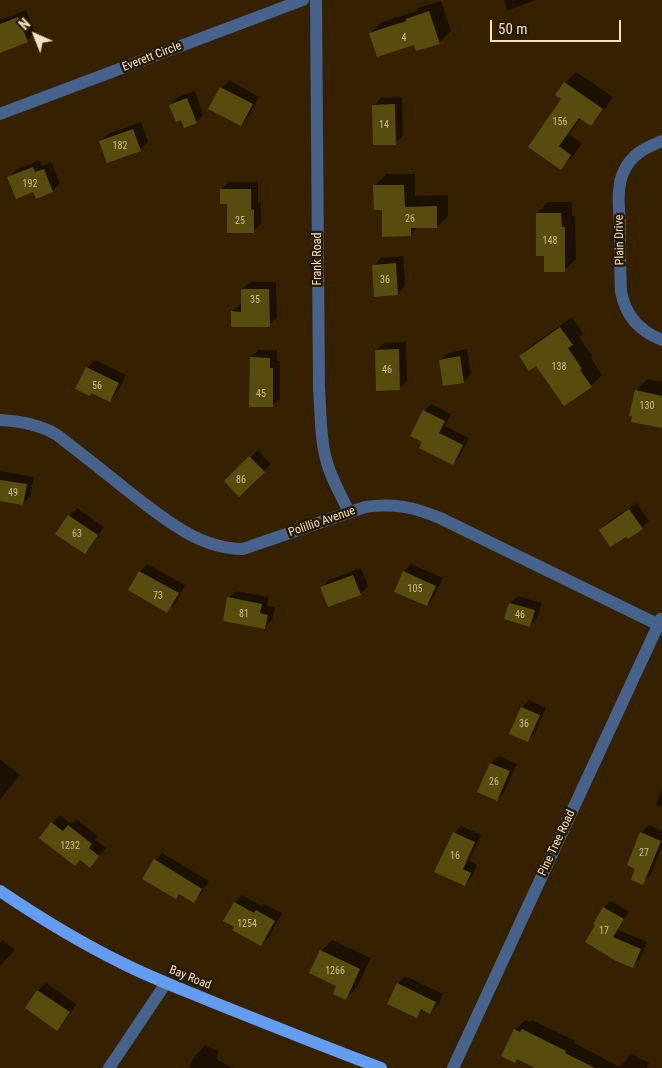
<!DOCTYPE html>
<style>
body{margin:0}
#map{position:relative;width:662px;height:1068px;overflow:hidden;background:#352100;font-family:"Roboto Condensed",sans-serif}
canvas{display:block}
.north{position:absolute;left:10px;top:10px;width:50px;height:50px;-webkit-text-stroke:4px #261a05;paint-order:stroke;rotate:316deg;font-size:14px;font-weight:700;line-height:20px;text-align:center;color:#f5e0bf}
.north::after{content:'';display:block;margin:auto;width:18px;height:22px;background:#f5e0bf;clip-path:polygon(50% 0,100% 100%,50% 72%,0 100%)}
.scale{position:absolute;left:490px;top:20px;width:131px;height:22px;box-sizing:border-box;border:2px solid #f5e0bf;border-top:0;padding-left:6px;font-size:15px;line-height:18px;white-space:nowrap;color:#f5e0bf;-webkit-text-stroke:4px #261a05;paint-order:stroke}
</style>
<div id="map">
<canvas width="662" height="1068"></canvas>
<div class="north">N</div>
<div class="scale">50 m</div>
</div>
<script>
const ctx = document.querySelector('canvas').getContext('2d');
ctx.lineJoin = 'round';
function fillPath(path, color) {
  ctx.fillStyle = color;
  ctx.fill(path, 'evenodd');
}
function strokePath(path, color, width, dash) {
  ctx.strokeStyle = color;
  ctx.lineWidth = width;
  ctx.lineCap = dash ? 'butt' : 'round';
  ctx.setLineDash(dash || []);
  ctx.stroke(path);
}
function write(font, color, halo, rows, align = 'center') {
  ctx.font = font + ' "Roboto Condensed",sans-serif';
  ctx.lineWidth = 5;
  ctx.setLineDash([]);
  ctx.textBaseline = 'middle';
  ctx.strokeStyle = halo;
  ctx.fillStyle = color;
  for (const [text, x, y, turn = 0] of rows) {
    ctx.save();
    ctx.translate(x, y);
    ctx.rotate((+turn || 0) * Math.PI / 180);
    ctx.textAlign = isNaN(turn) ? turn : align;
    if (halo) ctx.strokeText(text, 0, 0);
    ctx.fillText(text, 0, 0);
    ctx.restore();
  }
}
const shadow = new Path2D(`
 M 504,0 L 536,0 L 507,11 Z
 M 441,1 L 451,31 L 439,43 L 415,44 L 370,33 L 382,22 L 415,12 L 418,8 Z
 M 26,10 L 35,33 L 27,41 L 0,52 L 0,20 Z
 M 576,72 L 613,97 L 602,113 L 591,124 L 581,118 L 569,135 L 582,143 L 572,157 L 561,168 L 530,146 L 563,99 L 565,83 Z
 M 229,80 L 259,97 L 248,117 L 241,125 L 221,88 Z
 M 195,91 L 203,115 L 196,122 L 182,119 L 170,105 L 178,97 Z
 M 402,97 L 403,136 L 395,143 L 374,105 L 381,98 Z
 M 141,122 L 148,142 L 140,150 L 100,142 L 108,134 Z
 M 40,160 L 42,166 L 51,162 L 60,183 L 53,191 L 36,197 L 34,190 L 9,178 L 16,170 Z
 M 386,174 L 415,174 L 415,196 L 448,195 L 448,216 L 437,227 L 418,227 L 410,235 L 383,209 L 375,186 Z
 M 228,182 L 258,182 L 258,203 L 261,202 L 261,224 L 253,231 L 228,203 L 221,190 Z
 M 548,202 L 572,202 L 572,216 L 575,216 L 576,259 L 564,271 L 545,255 L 537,213 Z
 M 403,256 L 405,286 L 398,294 L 373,266 L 381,258 Z
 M 250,282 L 276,282 L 277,318 L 269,325 L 232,312 L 240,304 L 242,304 L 242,289 Z
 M 572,317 L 583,333 L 579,337 L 592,356 L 591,358 L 602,375 L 591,386 L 536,364 L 520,356 L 532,345 Z
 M 406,342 L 407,381 L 399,389 L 376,350 L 384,343 Z
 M 467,349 L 471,374 L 464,382 L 440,360 L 448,353 Z
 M 258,350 L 277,350 L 277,361 L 280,361 L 280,399 L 272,406 L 251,358 Z
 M 95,360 L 126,375 L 117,393 L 109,401 L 91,392 L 77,388 L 87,368 Z
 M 647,379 L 662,382 L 662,427 L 636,391 Z
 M 431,404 L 451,414 L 445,426 L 469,438 L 460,456 L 453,463 L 424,442 L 424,411 Z
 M 258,450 L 271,464 L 239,495 L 226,481 Z
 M 0,471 L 34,477 L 30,496 L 23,504 L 0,500 Z
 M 637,503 L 649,521 L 642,528 L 600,530 L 608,522 Z
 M 77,508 L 104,527 L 92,545 L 85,552 L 57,534 L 69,516 Z
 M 147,564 L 185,585 L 175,604 L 167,611 L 140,572 Z
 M 411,564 L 443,578 L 434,597 L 427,605 L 404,572 Z
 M 361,568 L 368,586 L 360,594 L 322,587 L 329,580 Z
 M 236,591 L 269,597 L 267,606 L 275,607 L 272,620 L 265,628 L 228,598 Z
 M 518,596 L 542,603 L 537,618 L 530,626 L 510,603 Z
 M 529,700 L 546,708 L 535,733 L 528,740 L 522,708 Z
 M 499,756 L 517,764 L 504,792 L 497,800 L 479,792 L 491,763 Z
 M 0,759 L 20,775 L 0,800 Z
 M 662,789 L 662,807 L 656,805 Z
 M 60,815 L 71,824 L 76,819 L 98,836 L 95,840 L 106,848 L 90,866 L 52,823 Z
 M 649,825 L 662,831 L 662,847 L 650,876 L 642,883 L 637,868 L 641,833 Z
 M 461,826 L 481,835 L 469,861 L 477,865 L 472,877 L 464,885 L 454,833 Z
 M 162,853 L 209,881 L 201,894 L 193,901 L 180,894 L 176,898 L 155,860 Z
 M 242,895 L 262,906 L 264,904 L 282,913 L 269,937 L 261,945 L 235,926 L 235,903 Z
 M 611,901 L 629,912 L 618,930 L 647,942 L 640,959 L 633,966 L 597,925 L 594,923 L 604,907 Z
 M 3,940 L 15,950 L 0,966 L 0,943 Z
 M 332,940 L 371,958 L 357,987 L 346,999 L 321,951 Z
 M 405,976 L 443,994 L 438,1005 L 430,1013 L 423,1009 L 416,1016 L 388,1003 L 398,983 Z
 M 46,983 L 76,1004 L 64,1022 L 57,1029 L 26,1008 L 38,990 Z
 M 525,1020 L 530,1022 L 532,1020 L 575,1041 L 574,1043 L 620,1067 L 631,1054 L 649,1063 L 647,1068 L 557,1068 L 518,1058 L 515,1061 L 515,1030 Z
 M 205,1045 L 219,1051 L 216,1059 L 233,1068 L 189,1068 L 194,1057 Z`);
const building = new Path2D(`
 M 429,11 L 440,44 L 416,51 L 414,45 L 377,57 L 369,33 L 406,21 L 406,19 Z
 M 18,17 L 28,42 L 0,53 L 0,24 Z
 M 564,82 L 603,109 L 591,126 L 579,118 L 559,146 L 571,155 L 561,170 L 528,147 L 561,99 L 555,95 Z
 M 220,87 L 253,104 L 241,126 L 208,109 Z
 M 187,98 L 197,123 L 184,128 L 181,120 L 176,122 L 169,105 Z
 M 395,104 L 396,145 L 373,145 L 372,105 Z
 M 133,129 L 141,151 L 107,163 L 99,141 Z
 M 33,167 L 35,172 L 44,169 L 53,192 L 36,199 L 33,192 L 16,199 L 7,177 Z
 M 373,185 L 404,185 L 405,207 L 437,206 L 437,228 L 411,228 L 411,236 L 382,237 L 382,210 L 374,210 Z
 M 220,189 L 251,189 L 251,210 L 254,209 L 254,233 L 227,233 L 227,204 L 220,204 Z
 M 536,213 L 561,213 L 562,227 L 565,227 L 565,272 L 544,272 L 544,256 L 536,256 Z
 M 396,263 L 398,295 L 374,297 L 372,265 Z
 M 241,289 L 269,289 L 270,327 L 231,327 L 231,311 L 241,312 Z
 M 560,327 L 573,345 L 568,348 L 582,369 L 580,370 L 592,387 L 564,406 L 536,366 L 529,371 L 519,356 Z
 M 399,349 L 400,390 L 376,391 L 375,350 Z
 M 460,356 L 464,383 L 443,386 L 439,360 Z
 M 250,357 L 270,358 L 270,368 L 273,368 L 273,407 L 249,407 Z
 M 86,367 L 119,383 L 110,402 L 91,393 L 90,396 L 75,389 Z
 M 635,390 L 662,396 L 662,428 L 631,422 L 632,416 L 629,416 Z
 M 423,410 L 445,421 L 439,433 L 463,445 L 453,465 L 419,448 L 422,442 L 410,436 Z
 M 249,456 L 265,472 L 239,497 L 224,481 Z
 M 0,480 L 27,484 L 23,505 L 0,501 Z
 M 629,509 L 643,529 L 628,539 L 626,537 L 610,547 L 599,530 Z
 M 68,515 L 98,535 L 85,554 L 55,534 Z
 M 139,571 L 179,593 L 167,613 L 128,590 Z
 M 403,571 L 436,586 L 427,606 L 394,592 Z
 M 353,575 L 361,595 L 328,607 L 320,587 Z
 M 227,597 L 262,604 L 260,613 L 268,615 L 265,629 L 223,621 Z
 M 509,603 L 535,610 L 530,627 L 504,619 Z
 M 521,707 L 540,715 L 528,742 L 509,734 Z
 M 490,763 L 510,771 L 497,801 L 477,792 Z
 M 51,822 L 63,831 L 68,825 L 92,844 L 89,848 L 99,856 L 90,868 L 80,860 L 75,866 L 39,838 Z
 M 453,832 L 475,842 L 463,869 L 471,873 L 465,886 L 434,872 Z
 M 640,832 L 661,841 L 643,885 L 631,880 L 635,869 L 627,865 Z
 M 154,859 L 202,889 L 194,903 L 179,894 L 176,899 L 142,879 Z
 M 234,902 L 254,913 L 256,910 L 275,921 L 261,946 L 232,930 L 234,927 L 223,921 Z
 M 603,907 L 624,919 L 613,937 L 641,949 L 633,968 L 616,961 L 585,942 L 595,925 L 593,924 Z
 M 320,950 L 360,969 L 346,1000 L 333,994 L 336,986 L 309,973 Z
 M 397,983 L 436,1002 L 430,1014 L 421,1009 L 417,1018 L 387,1004 Z
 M 37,990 L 70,1012 L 57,1031 L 25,1008 Z
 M 514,1029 L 520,1032 L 522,1029 L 566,1051 L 565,1053 L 595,1068 L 535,1068 L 517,1059 L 515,1063 L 501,1056 Z`);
const minor = new Path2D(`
 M 316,0 L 319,389 C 321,414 320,442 328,466 C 333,482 342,497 349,512
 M 0,114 L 303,0
 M 662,141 C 646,147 631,155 624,171 C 616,187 619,208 620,225 C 620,247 620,269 621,291 C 625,315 639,331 662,340
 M 0,420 C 20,421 39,424 57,435 C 79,452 101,469 123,487 C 158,514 197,549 243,549 L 365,507 C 393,503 414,507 440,518 L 659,625
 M 109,1068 L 166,983
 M 453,1068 L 661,619`);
const major = new Path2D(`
 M 0,891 C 40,918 81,943 124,964 C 154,979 184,990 215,1003 C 270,1025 325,1047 381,1068`);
const numberNames = [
 ["4",404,38],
 ["156",560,122],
 ["14",384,125],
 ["182",120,146],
 ["192",30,184],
 ["26",410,219],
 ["25",240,221],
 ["148",550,241],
 ["36",385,280],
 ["35",255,300],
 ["138",559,367],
 ["46",387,370],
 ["56",97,386],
 ["45",261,394],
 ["130",647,406],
 ["86",241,480],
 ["49",13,493],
 ["63",77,534],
 ["105",415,589],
 ["73",158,596],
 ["81",244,614],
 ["46",520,615],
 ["36",524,724],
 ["26",494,782],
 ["1232",70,846],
 ["27",644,853],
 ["16",455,856],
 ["1254",247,924],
 ["17",604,931],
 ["1266",335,971]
];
const streetNames = [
 ["Everett Circle",152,57,-21],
 ["Plain Drive",620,240,-91],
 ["Frank Road",318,259,-90],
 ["Polillio Avenue",322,522,-19],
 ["Pine Tree Road",557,843,-65],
 ["Bay Road",190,978,22]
];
fillPath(shadow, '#0007');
fillPath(building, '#574c0e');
strokePath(minor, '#47628b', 12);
strokePath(major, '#649cf0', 12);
write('10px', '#cebb93', null, numberNames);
write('12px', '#f5e0bf', '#261a05', streetNames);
</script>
